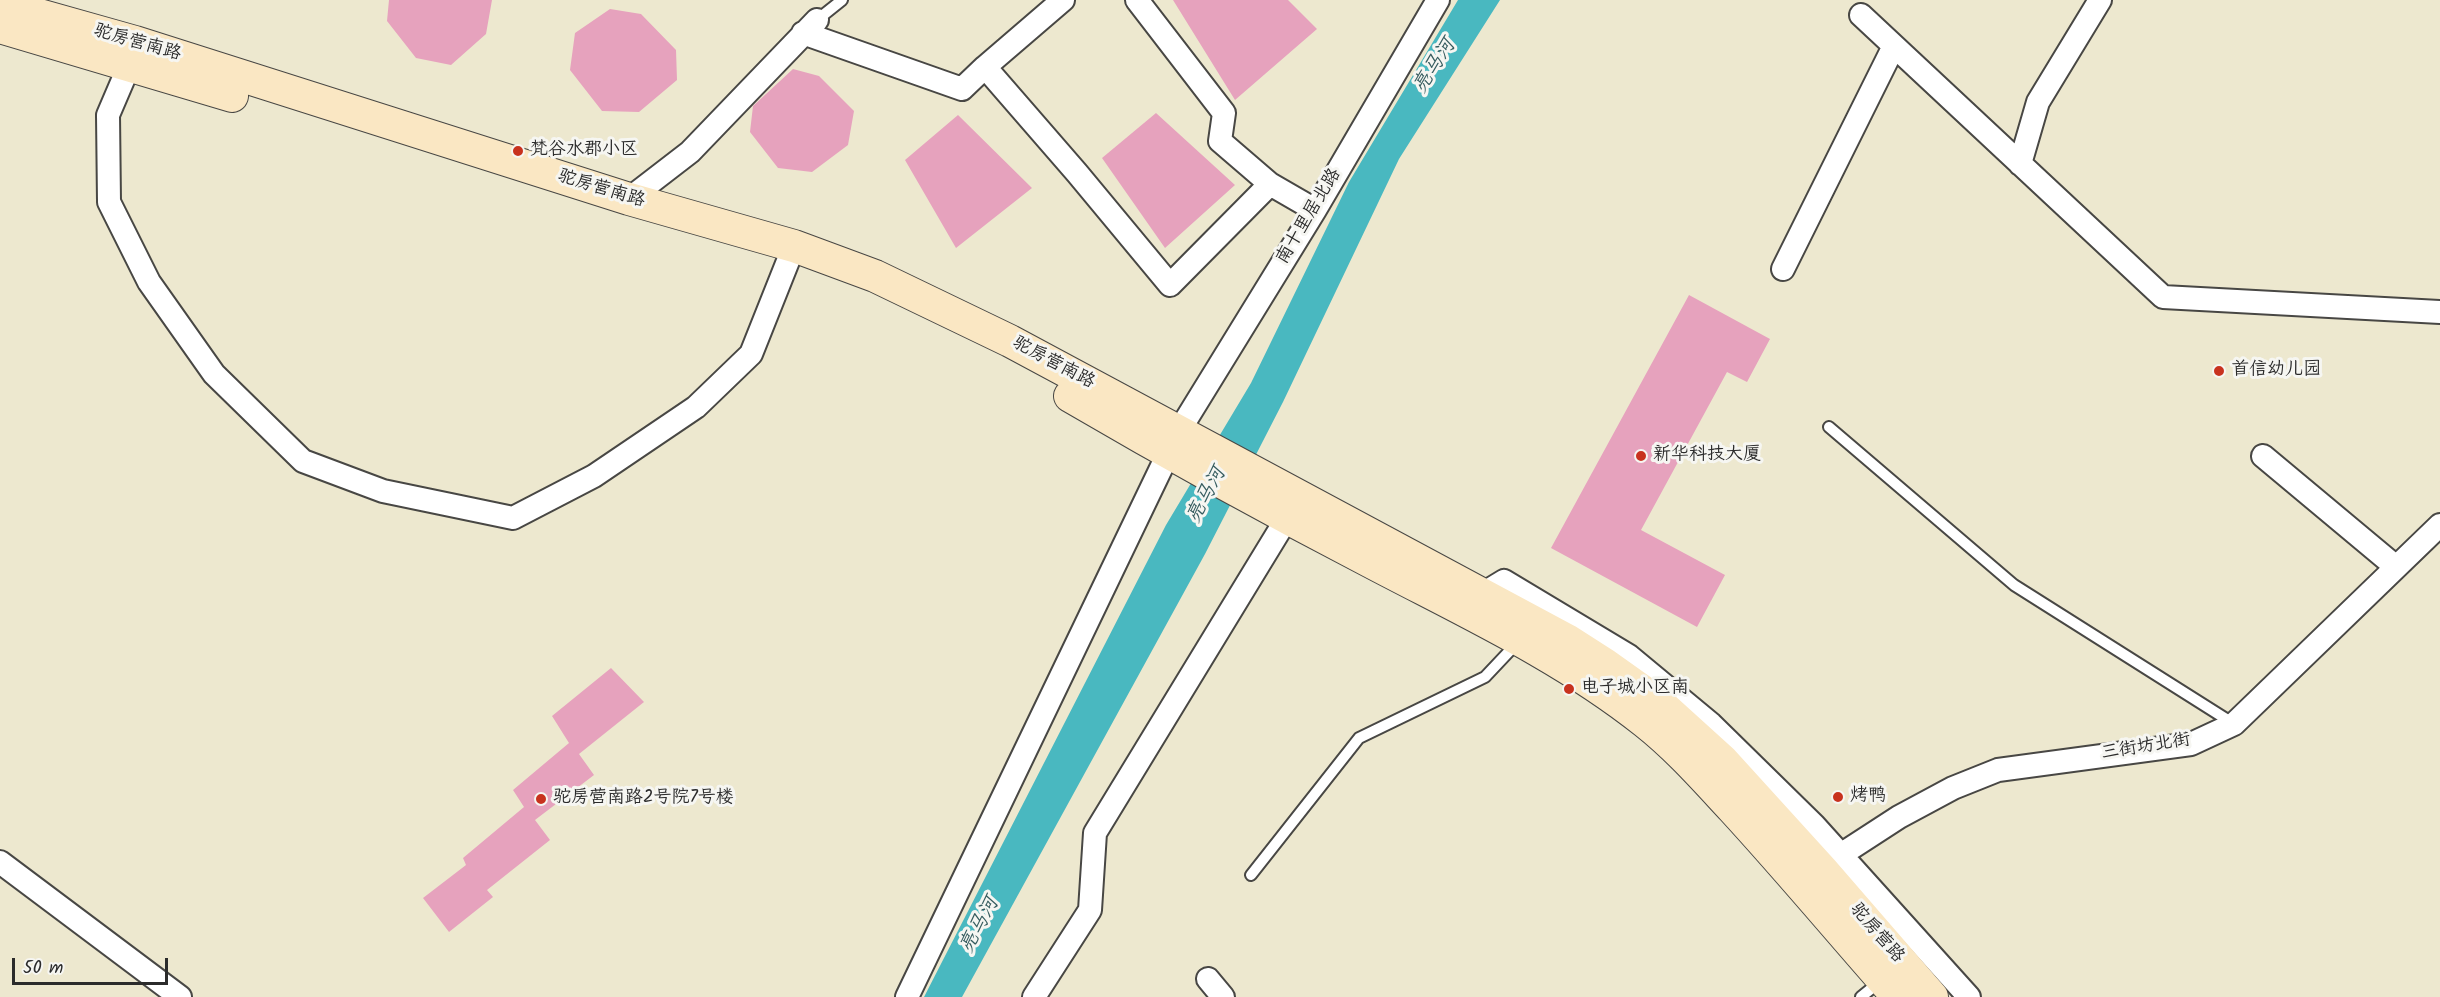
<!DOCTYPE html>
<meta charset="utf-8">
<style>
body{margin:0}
#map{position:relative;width:2440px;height:997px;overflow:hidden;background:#ede8cf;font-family:Kalam,sans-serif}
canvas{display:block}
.scale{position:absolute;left:12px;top:958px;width:156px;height:27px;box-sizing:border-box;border:3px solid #2b2b2b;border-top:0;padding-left:8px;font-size:18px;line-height:21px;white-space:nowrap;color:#2b2b2b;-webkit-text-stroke:4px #f6f6f2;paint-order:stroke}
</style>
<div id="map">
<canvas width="2440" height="997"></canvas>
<div class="scale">50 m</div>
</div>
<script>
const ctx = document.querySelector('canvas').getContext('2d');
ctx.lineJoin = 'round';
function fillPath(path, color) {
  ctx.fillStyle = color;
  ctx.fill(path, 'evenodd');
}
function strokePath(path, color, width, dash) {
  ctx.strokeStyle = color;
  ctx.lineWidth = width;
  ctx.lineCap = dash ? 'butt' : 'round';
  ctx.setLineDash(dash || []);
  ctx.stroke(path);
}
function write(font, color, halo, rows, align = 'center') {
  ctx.font = font + ' Kalam,"LXGW WenKai TC",sans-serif';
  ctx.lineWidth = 6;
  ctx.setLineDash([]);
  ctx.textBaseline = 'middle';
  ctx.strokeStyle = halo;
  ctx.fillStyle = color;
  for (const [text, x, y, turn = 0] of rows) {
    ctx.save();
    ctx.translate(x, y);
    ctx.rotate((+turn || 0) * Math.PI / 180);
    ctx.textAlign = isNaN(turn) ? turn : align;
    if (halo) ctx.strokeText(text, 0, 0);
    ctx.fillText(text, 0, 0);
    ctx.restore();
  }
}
const water = new Path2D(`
 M 1458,0 L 1500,0 L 1399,159 L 1283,402 L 1205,554 L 962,997 L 924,997 L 1166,525 L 1251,383 L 1349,182 Z`);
const building = new Path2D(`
 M 389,0 L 492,0 L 486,34 L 451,65 L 416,58 L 387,21 Z
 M 1173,0 L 1288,0 L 1317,29 L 1235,100 Z
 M 610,9 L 641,14 L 676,50 L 677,80 L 639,112 L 602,111 L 570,70 L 575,33 Z
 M 793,69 L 819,76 L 854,111 L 848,145 L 812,172 L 778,168 L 750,132 L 753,106 Z
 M 1156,113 L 1235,185 L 1165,248 L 1102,158 Z
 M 958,115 L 1032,188 L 956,248 L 905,160 Z
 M 1689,295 L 1770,339 L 1747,382 L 1727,372 L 1641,530 L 1725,575 L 1697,627 L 1551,548 Z
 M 611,668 L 644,702 L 579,754 L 594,775 L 535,820 L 550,840 L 487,890 L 493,897 L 449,932 L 423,898 L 466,865 L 463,858 L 524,807 L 513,790 L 569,743 L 552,716 Z`);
const lane = new Path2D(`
 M 817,20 L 842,0
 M 1829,427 L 2014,585 L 2234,724
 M 1251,875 L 1359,738 L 1485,677 L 1518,642
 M 1861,997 L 1882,980`);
const street = new Path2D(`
 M 1137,0 L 1224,113 L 1220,141 L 1270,184
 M 1861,15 L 2163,297 L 2440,312
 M 803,33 L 962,89 L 985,67 L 1077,173 L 1170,285 L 1270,184 L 1315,210
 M 132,52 L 129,66 L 108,115 L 109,202 L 149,282 L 214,374 L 303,461 L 383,491 L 513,518 L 594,476 L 696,407 L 751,354 L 794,246
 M 985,67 L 1063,0
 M 2020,164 L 2038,102 L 2100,0
 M 629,199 L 690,152 L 817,20
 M 1783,269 L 1894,46
 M 2263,456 L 2396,567
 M 1481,595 L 1504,581 L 1629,656 L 1711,724 L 1814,825 L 1969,997
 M 0,862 L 180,997
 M 1812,879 L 1842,854 L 1899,817 L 1953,788 L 1998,770 L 2191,744 L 2234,724 L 2440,525
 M 1208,979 L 1223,997
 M 907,997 L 1179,431 L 1315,210 L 1438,0
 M 1034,997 L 1090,910 L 1095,833 L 1295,505`);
const secondary = new Path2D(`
 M 0,4 L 135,42 L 629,199 L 794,246 L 875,276 L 1010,341 L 1567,640 L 1606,665 L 1658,702 L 1722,760 L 1822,870 L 1932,997
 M 0,27 L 232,96
 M 1070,396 C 1169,454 1269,509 1371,562 C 1464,611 1562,656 1645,722 C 1678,748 1705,779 1733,809 C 1790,871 1843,935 1898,997`);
const markers = [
 [518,151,6,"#c8321e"],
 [2219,371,6,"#c8321e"],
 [1641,456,6,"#c8321e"],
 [1569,689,6,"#c8321e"],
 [1838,797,6,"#c8321e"],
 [541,799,6,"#c8321e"]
];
const streetNames = [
 ["驼房营南路",137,44,16],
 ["驼房营南路",601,190,17],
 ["南十里居北路",1310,217,-59],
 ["驼房营南路",1053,364,28],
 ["三街坊北街",2146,748,-9],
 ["驼房营路",1876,934,49]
];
const poiNames = [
 ["梵谷水郡小区",530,151],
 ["首信幼儿园",2231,371],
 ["新华科技大厦",1653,456],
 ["电子城小区南",1581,689],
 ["烤鸭",1850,797],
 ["驼房营南路2号院7号楼",553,799]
];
const waterNames = [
 ["亮马河",1436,67,-57],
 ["亮马河",1208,496,-62],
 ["亮马河",981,926,-62]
];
fillPath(water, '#49b8c0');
fillPath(building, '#e6a2bd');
strokePath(lane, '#484744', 14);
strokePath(street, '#484744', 26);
strokePath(secondary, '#484744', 34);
strokePath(lane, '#fff', 10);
strokePath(street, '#fff', 22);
strokePath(secondary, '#fae7c3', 32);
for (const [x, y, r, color] of markers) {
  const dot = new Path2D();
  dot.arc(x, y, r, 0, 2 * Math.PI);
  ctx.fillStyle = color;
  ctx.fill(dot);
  strokePath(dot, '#f6f6f2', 2);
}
write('18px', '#2b2b2b', '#f6f6f2', streetNames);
write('18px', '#2b2b2b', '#f6f6f2', poiNames, 'left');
write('italic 20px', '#365c5f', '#f6f6f2', waterNames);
</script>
